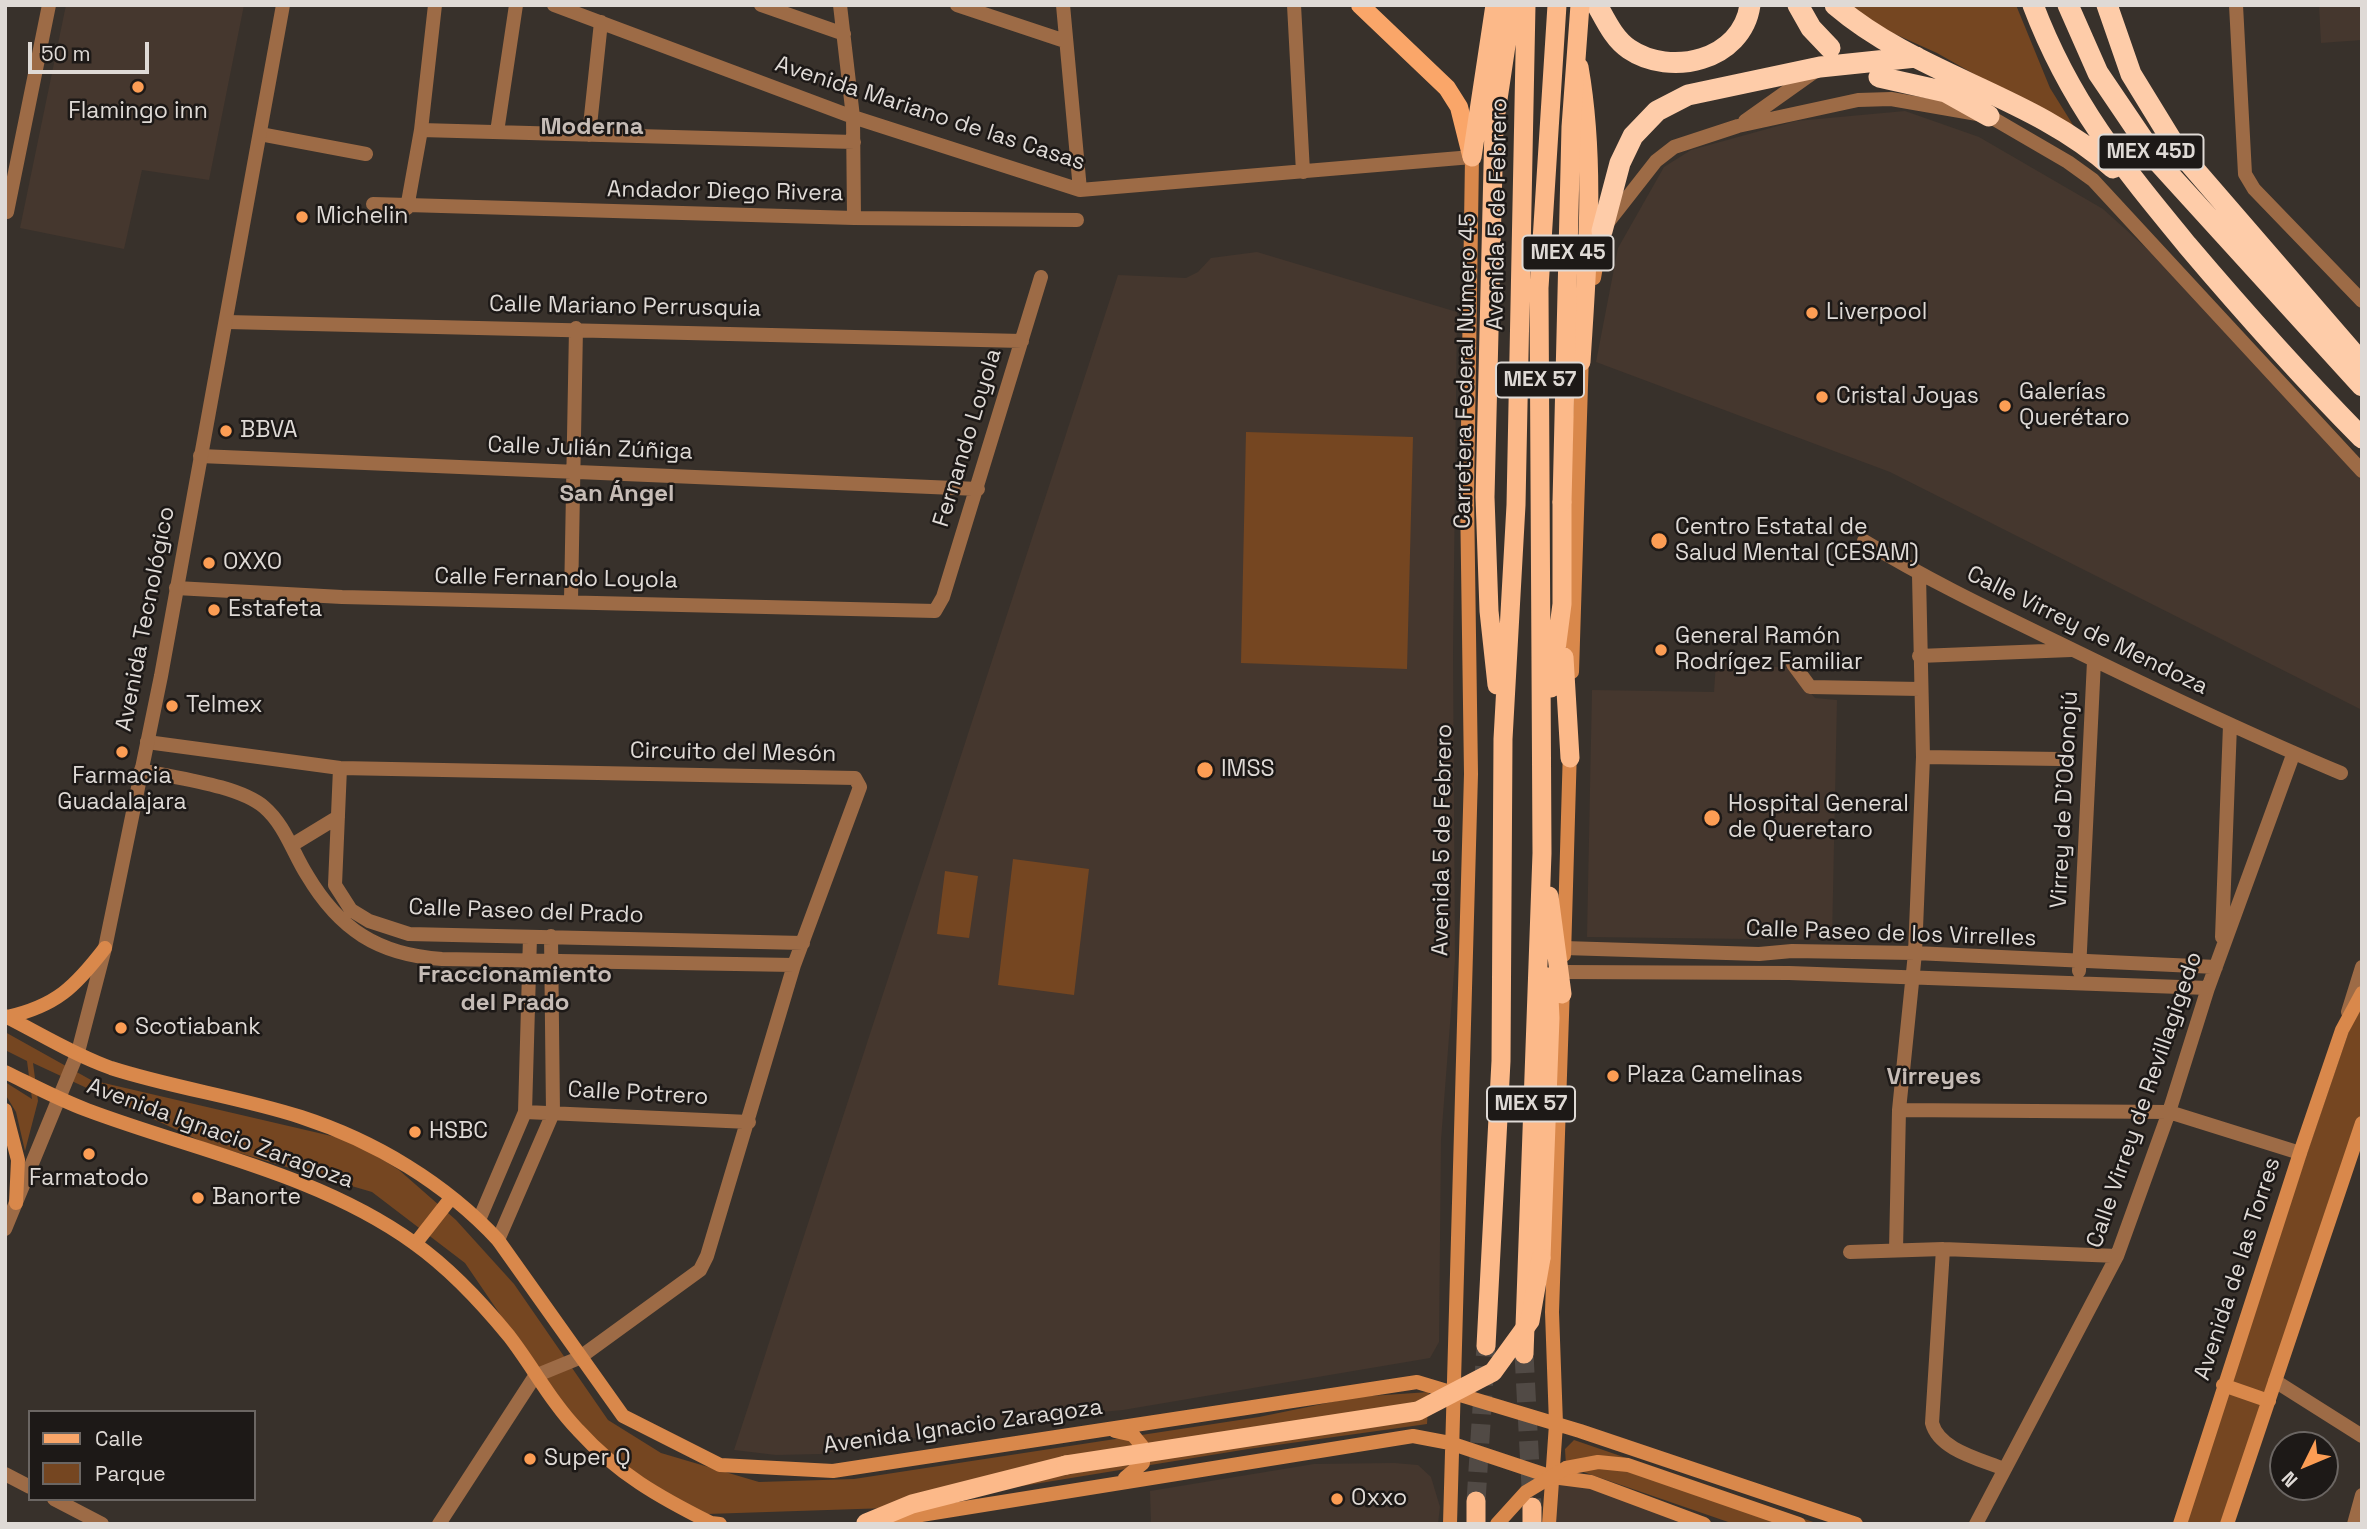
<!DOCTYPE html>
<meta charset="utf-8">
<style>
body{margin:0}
#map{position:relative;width:2367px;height:1529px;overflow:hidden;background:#38312b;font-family:"Space Grotesk",sans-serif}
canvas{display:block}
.frame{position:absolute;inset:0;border:7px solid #dfdad6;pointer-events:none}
.legend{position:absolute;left:28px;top:1410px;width:228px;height:91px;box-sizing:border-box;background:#1d1917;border:2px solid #6b6663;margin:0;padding:9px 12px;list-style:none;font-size:21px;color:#dfdad6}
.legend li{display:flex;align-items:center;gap:14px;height:35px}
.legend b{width:35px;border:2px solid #6b6663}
.north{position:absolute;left:2269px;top:1431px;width:70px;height:70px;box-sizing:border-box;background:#1d1917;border:2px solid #6b6663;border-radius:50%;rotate:227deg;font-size:19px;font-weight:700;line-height:28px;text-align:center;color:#dfdad6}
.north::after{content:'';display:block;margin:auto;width:24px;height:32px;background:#fc9d54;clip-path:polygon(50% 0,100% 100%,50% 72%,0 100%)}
.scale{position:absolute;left:28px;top:42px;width:121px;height:32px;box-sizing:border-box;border:4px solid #dfdad6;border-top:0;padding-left:9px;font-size:21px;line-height:24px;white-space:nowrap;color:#dfdad6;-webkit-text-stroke:5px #1d1917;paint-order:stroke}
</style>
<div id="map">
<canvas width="2367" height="1529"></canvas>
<div class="frame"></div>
<ul class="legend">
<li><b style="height:9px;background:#faa669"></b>Calle</li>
<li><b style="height:19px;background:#754621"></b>Parque</li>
</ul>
<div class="north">N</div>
<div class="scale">50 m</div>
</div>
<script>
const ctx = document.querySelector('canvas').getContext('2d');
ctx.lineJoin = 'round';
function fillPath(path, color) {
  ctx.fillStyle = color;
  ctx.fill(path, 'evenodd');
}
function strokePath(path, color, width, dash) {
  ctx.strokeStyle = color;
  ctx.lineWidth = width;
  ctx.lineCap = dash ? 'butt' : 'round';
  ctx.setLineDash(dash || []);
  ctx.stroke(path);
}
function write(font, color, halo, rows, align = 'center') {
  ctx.font = font + ' "Space Grotesk",sans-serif';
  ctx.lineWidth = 5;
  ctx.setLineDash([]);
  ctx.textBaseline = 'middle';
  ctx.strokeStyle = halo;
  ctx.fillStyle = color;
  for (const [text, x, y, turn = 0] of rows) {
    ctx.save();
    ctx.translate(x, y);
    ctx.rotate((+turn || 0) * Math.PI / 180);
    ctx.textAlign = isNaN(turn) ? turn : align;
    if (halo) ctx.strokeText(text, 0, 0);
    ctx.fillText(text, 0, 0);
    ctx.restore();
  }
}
const built = new Path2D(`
 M 66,5 L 244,5 L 209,180 L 142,170 L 124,249 L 20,228 Z
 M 2319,5 L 2362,5 L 2362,40 L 2321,43 Z
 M 1905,111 L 1979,137 L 2103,209 L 2166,266 L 2362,481 L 2362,710 L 1890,472 L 1596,362 L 1618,248 L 1664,167 L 1691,150 L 1796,121 Z
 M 1257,252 L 1457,312 L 1453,653 L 1455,960 L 1441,1140 L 1439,1342 L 1430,1358 L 1123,1410 L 1030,1419 L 820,1454 L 776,1455 L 734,1450 L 1118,275 L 1186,278 L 1198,272 L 1211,258 Z
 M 1716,662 L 1788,668 L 1815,698 L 1837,700 L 1832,940 L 1587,937 L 1592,690 L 1714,692 Z
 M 1394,1463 L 1418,1465 L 1431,1477 L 1440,1507 L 1438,1524 L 1151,1524 L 1150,1491 L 1314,1464 Z
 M 1552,1477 L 1704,1524 L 1549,1524 Z`);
const green = new Path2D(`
 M 1848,5 L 2016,5 L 2050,88 L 2078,133 L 1937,53 L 1886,30 Z
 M 1246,432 L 1413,437 L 1407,669 L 1241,663 Z
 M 1013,859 L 1089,869 L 1074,995 L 998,985 Z
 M 945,871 L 978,876 L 969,938 L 937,934 Z
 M 2362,993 L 2362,1123 L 2227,1524 L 2180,1524 Z
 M 5,1032 L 91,1080 L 353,1141 L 399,1170 L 456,1220 L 514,1284 L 608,1420 L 661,1453 L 759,1482 L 854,1479 L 1259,1417 L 1356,1397 L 1429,1392 L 1427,1424 L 1248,1449 L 888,1508 L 707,1514 L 633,1480 L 581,1433 L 465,1263 L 372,1192 L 205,1143 L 33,1063 L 38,1101 L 25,1151 L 16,1112 L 5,1094 L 5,1082 L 32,1099 L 27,1061 L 5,1050 Z
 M 1574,1440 L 1819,1524 L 1734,1524 L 1566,1466 L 1565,1449 Z`);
const trunkTunnel = new Path2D(`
 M 1524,1354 L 1532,1506
 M 1476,1501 L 1486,1346`);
const minor = new Path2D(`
 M 554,5 L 853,117 L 1080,190 L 1472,157
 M 761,5 L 844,34
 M 840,5 L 853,117 L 854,218
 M 957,5 L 1065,41
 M 1063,5 L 1080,190
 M 1294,5 L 1303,172
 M 1745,121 L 1814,72
 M 421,130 L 854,142
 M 497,132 L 516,5
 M 260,134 L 366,154
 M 589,135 L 601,22
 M 373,204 L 854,218 L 1077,220
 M 407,208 L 421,130 L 435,5
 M 7,212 L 49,5
 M 1609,221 L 1656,161 L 1674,147 L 1738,126 L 1858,100 L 1891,99 L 1989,116 L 2068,162 L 2093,180 L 2362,471
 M 227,322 L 1022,341
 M 200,456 L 978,489
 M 1864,541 C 1926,579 1991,610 2057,642 C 2151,688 2245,733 2341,773
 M 176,588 L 342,597 L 935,611 L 943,597 L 1041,277
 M 571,600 L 576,328
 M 1919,656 L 2071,650
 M 1793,664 L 1810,687 L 1920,689
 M 147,742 L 340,768 L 855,778 L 860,787 L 794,965 L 707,1256 L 700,1270 L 579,1358 L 535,1376 L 439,1524
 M 1923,757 L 2060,759
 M 340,768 L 335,885 L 351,910 L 369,921 L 409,934 L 803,943
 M 141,770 C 175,778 238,785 264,807 C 285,825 293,853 307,875 C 339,929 378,955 442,959 L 794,965
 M 292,845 L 338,817
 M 2222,937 L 2230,725
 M 1564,948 L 1759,954 L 1792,951 L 1915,953 L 2216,967
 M 2079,971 L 2094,661
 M 1563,972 L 1789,973 L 2208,988
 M 2348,1012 L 2362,967
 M 1899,1110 L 2169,1112 L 2300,1153
 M 525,1112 L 749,1122
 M 479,1220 L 525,1112 L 530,937
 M 498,1240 L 553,1113 L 551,936
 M 1943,1249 L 1932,1423 C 1939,1450 1980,1459 2004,1469
 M 1896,1250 L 1899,1110 L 1915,953 L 1923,757 L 1919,575
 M 1850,1252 L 1943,1249 L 2117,1256
 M 2275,1381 L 2362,1436
 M 5,1474 L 30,1487
 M 54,1499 L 102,1524
 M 1976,1524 L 2117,1256 L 2169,1112 L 2208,988 L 2293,755
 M 2354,1524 L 2362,1495`);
const tertiary = new Path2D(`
 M 2236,5 L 2245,174 L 2254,189 L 2362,301
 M 5,1229 L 78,1052 L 105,948 L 161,676 L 283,5`);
const secondary = new Path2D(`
 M 1594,278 L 1602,231
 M 1572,672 L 1582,353
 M 1564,955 L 1570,748
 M 5,1016 C 39,1033 74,1055 111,1068 C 173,1088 239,1097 301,1117 C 375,1141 445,1183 498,1240 L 623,1416 L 720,1465 L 833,1471 L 1417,1382 L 1580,1431 L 1856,1524
 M 7,1017 C 56,1006 75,987 105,948
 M 5,1072 C 32,1085 58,1099 87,1110 C 196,1151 318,1174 414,1243 C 449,1268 482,1303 509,1336 C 533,1367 551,1402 578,1430 C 618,1474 659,1497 711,1523 L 720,1524
 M 5,1110 L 18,1160 L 16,1203
 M 415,1244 L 451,1198
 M 2223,1385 L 2269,1401
 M 1115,1431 L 1133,1435 L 1142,1446 L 1143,1463 L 1125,1478
 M 890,1520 L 1413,1436 L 1450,1443 L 1552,1477 L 1591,1482 L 1704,1524
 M 1450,1524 L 1471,774 L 1467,495 L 1472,157
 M 1549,1524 L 1556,1424 L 1552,1312 L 1563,986
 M 2180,1524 L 2300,1153 L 2342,1030 L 2362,993
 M 2227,1524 L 2362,1123`);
const primary = new Path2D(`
 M 1360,5 L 1447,88 L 1459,107 L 1471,155`);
const trunk = new Path2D(`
 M 1579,67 C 1596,164 1587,265 1581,362
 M 1472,157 L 1495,5
 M 1564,657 L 1570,758
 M 1497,685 L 1489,611 L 1485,497 L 1494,126 L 1512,5
 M 1551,688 L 1562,604 L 1562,502
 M 1549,896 L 1562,994
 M 1541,1258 L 1550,1018 L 1548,977
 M 1486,1346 L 1501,1061 L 1503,739 L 1516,505 L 1526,5
 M 1524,1354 L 1542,853 L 1539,288 L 1557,5
 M 866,1523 L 912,1504 L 1066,1465
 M 1476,1524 L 1476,1501
 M 1532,1524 L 1532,1507`);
const motorway = new Path2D(`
 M 1597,5 C 1606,21 1614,39 1629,49 C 1670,77 1742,61 1750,5
 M 1798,5 L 1811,28 L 1830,48
 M 1835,5 C 1918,76 2032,95 2113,168
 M 2033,5 C 2070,103 2122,166 2187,245 C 2243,311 2301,376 2362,438
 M 2068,5 L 2098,73 L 2159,163 L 2362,386
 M 2107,5 L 2131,74 L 2177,149 L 2362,363
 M 1879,77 L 1946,92 L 1989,116
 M 1602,231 L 1620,163 L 1633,136 L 1657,111 L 1688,95 L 1820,67 L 1916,57`);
const secondaryBridge = new Path2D(`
 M 1497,1524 L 1526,1492 L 1566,1468 L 1598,1462 L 1628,1465 L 1799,1524`);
const trunkBridge = new Path2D(`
 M 1562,502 L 1571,127 L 1580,5
 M 1066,1465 L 1418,1411 L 1493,1372 L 1530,1321 L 1541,1258`);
const markers = [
 [138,87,7,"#fc9d54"],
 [302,217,7,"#fc9d54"],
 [1812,313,7,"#fc9d54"],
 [1822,397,7,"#fc9d54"],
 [2005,406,7,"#fc9d54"],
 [226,431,7,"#fc9d54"],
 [1659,541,9,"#fc9d54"],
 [209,563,7,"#fc9d54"],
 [214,610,7,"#fc9d54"],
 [1661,650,7,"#fc9d54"],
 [172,706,7,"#fc9d54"],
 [122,752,7,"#fc9d54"],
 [1205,770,9,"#fc9d54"],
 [1712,818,9,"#fc9d54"],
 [121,1028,7,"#fc9d54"],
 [1613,1076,7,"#fc9d54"],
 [415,1132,7,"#fc9d54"],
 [89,1154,7,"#fc9d54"],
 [198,1198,7,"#fc9d54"],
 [530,1459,7,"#fc9d54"],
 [1337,1499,7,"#fc9d54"]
];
const shields = [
 [2151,152,105],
 [1568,253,91],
 [1540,380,88],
 [1531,1104,88]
];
const shieldNames = [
 ["MEX 45D",2151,152],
 ["MEX 45",1568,253],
 ["MEX 57",1540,380],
 ["MEX 57",1531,1104]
];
const poiNames = [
 ["Flamingo inn",138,112,"center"],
 ["Michelin",316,217],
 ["Liverpool",1826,313],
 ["Galerías",2019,393],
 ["Querétaro",2019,419],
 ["Cristal Joyas",1836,397],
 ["BBVA",240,431],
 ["Centro Estatal de",1675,528],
 ["Salud Mental (CESAM)",1675,554],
 ["OXXO",223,563],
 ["Estafeta",228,610],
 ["General Ramón",1675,637],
 ["Rodrígez Familiar",1675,663],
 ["Telmex",186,706],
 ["IMSS",1221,770],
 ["Farmacia",122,777,"center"],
 ["Guadalajara",122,803,"center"],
 ["Hospital General",1728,805],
 ["de Queretaro",1728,831],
 ["Scotiabank",135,1028],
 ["Plaza Camelinas",1627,1076],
 ["HSBC",429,1132],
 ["Farmatodo",89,1179,"center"],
 ["Banorte",212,1198],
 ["Super Q",544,1459],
 ["Oxxo",1351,1499]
];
const streetNames = [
 ["Avenida Mariano de las Casas",930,114,18],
 ["Andador Diego Rivera",725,192,1],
 ["Avenida 5 de Febrero",1498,214,-89],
 ["Calle Mariano Perrusquia",625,307,1],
 ["Carretera Federal Número 45",1466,371,-89],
 ["Fernando Loyola",968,438,-73],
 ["Calle Julián Zúñiga",590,449,2],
 ["Calle Fernando Loyola",556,579,1],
 ["Avenida Tecnológico",146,619,-79],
 ["Calle Virrey de Mendoza",2087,631,26],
 ["Circuito del Mesón",733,753,1],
 ["Virrey de D'Odonojú",2065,800,-87],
 ["Avenida 5 de Febrero",1443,840,-89],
 ["Calle Paseo del Prado",526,912,2],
 ["Calle Paseo de los Virrelles",1891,934,2],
 ["Calle Potrero",638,1094,3],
 ["Calle Virrey de Revillagigedo",2145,1100,-71],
 ["Avenida Ignacio Zaragoza",220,1134,20],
 ["Avenida de las Torres",2238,1269,-72],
 ["Avenida Ignacio Zaragoza",963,1427,-8]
];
const neighbourhoodNames = [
 ["Moderna",592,127],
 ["San Ángel",617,494],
 ["Fraccionamiento",515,975],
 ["del Prado",515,1003],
 ["Virreyes",1934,1077]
];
fillPath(built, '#45372e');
fillPath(green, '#754621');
strokePath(trunkTunnel, '#514a45', 19, [19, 10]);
strokePath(minor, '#9d6b46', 14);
strokePath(tertiary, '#9d6b46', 14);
strokePath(secondary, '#d9884b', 14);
strokePath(primary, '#faa669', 18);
strokePath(trunk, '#fcb989', 19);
strokePath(motorway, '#fecca9', 21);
strokePath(secondaryBridge, '#d9884b', 14);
strokePath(trunkBridge, '#fcb989', 19);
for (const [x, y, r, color] of markers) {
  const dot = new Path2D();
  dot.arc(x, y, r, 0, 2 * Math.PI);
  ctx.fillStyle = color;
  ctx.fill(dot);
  strokePath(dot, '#1d1917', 2.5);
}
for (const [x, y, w] of shields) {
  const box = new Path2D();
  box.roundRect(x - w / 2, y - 17.5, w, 35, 5);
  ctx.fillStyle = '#1d1917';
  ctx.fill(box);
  strokePath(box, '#dfdad6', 2);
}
write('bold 21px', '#dfdad6', null, shieldNames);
write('23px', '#dfdad6', '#1d1917', poiNames, 'left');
write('23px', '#dfdad6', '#1d1917', streetNames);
write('bold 24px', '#c6bcb6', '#1d1917', neighbourhoodNames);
</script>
